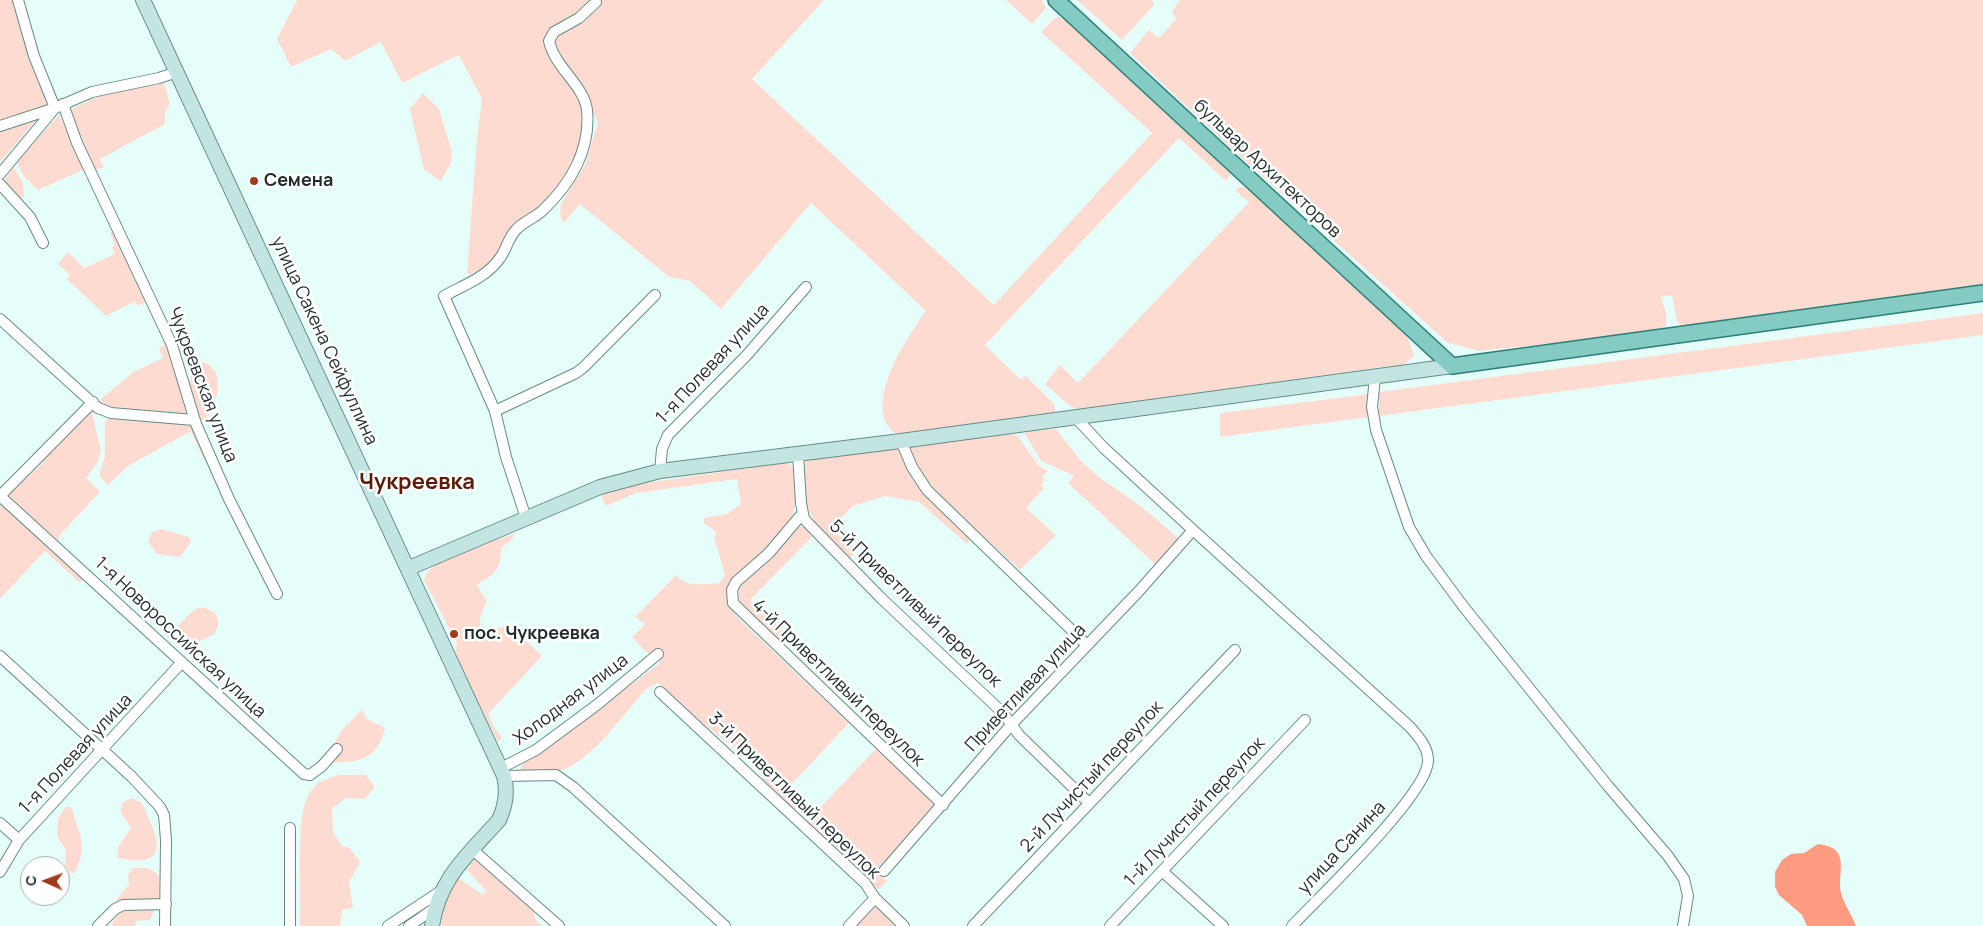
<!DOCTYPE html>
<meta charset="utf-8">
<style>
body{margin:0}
#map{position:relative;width:1983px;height:926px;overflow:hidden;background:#e6fefa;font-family:Manrope,sans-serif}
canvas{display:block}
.north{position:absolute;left:20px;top:856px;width:50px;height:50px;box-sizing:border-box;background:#fff;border:1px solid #a5abaa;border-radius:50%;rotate:272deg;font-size:14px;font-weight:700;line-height:20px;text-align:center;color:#1e2d2b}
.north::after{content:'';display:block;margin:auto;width:18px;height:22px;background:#a13a1b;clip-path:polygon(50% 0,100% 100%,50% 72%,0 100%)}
</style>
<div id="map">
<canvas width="1983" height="926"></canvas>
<div class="north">С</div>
</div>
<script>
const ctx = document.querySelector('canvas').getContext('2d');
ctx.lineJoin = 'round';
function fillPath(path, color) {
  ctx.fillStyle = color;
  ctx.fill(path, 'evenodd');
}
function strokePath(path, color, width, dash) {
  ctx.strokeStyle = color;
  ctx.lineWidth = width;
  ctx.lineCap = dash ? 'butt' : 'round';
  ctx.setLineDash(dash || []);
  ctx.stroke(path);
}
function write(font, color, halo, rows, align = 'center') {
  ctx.font = font + ' Manrope,sans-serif';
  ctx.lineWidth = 5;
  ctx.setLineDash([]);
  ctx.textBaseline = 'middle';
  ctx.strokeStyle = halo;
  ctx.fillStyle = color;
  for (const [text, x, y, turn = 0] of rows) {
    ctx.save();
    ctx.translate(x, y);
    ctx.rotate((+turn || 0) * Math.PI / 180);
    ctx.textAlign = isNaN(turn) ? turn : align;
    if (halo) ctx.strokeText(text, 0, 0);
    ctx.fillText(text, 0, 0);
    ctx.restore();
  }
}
const green = new Path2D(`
 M 0,0 L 14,0 L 48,99 L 48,105 L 43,108 L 0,121 Z
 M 297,0 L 824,0 L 752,79 L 994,305 L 1152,133 L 1041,32 L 1056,17 L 1064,18 L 1231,174 L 1226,181 L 1179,138 L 985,345 L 1020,379 L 1026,376 L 1055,405 L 1055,412 L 896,434 C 859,408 908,335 926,311 L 811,203 L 721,309 L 690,281 L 669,277 L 580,204 L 564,223 L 560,215 L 561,204 L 585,165 L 598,122 L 594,115 L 584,116 L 580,150 L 571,168 L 542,205 L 516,223 L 507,235 L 502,248 L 486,266 L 470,275 L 467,273 L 477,137 L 482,99 L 459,55 L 402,83 L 381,42 L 345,61 L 331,49 L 291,67 L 277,39 Z
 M 1006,0 L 1042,0 L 1046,8 L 1032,24 Z
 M 1077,0 L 1151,0 L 1155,4 L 1122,40 Z
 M 1180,0 L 1983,0 L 1983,286 L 1689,327 L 1681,326 L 1677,321 L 1672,295 L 1661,297 L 1666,313 L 1666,326 L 1656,332 L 1480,351 L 1448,343 L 1232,149 L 1130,53 L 1149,30 L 1159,38 L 1176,19 L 1172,11 Z
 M 164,83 L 170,104 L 165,112 L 165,124 L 100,159 L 104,167 L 93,171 L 77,136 L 70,110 L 101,95 Z
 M 423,93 L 439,109 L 452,152 L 451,163 L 441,181 L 424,170 L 410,109 Z
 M 59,115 L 85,169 L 38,190 C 30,182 18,174 18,160 Z
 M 39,117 L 0,162 L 0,130 Z
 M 14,167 L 23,183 L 24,196 L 22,197 L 24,203 L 3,182 Z
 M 1239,187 L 1244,187 L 1251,191 L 1362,291 L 1408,338 L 1414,356 L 1402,367 L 1389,366 L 1081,409 L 1071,407 L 1045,384 L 1060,365 L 1078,383 L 1249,202 L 1235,190 Z
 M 115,231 L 148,301 L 138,306 L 135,301 L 106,316 L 67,279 L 70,275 L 58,264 L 68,252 L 84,268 L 115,254 L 112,247 L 115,245 L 110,233 Z
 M 1983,313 L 1983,335 L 1379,416 L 1379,392 Z
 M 168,343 L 188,409 L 184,415 L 121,411 L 101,405 L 101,399 L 132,373 L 163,358 L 159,348 Z
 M 204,362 C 219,369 219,381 217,396 L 208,401 L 210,413 L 205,421 L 199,420 C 192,397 179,379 204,362 Z
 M 1368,394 L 1368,417 L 1220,437 L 1220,413 Z
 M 91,408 L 101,450 L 98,462 L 86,478 L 100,492 L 59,536 L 59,542 L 7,496 L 43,463 L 47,454 Z
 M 108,417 L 163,419 L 192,425 L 209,457 L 204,460 L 191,431 L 128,466 L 108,485 L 99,476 L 105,456 L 105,423 Z
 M 1056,429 L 1081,461 L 1099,477 L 1142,507 L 1181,540 L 1157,566 L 1068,483 L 1074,476 L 1041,461 L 1025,434 L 1027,431 Z
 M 1002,434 L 1017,435 L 1038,465 L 1048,471 L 1042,477 L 1045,480 L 1041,485 L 1044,488 L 1026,508 L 1056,535 L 1020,570 L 928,485 L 909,449 L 912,446 Z
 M 896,448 L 900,449 L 912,479 L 972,539 L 967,544 L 919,502 L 885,496 L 853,506 L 831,528 L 857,551 L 850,559 C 825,535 806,523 804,487 C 804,477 802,469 806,460 Z
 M 783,463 L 791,465 C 800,479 797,505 791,520 L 728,591 C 725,604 733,611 741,621 L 849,723 L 789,787 L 804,801 L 795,810 L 763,780 L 760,768 L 682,707 L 658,683 L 646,689 C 624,714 591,762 559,771 C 548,774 532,771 520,771 L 522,765 L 659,664 L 661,657 L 647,653 L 632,637 L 645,624 L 635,617 L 676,575 C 686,588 706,584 720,583 L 725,575 L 714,537 L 717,533 L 704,523 L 703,518 L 727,514 L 741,504 L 737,479 L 636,493 L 606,506 L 601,495 L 632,485 Z
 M 3,503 L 84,578 L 80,583 L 45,551 L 0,599 L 0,506 Z
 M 796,526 L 807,527 L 814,535 L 750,600 L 791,638 L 782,647 C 767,632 732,611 740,587 Z
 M 161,529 L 189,537 L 191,542 L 180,557 L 157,554 L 148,542 L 152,532 Z
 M 514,534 L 513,538 L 501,548 C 501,560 500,570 489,577 C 484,581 480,580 477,586 L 487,601 C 482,612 474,626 488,636 L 497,628 L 515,625 L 518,627 L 515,630 L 542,656 L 488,714 L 494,727 L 502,737 L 498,742 L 460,666 L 455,648 L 457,646 L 455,631 L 451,632 L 424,580 C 429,557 492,542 514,534 Z
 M 200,607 C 216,609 224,620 214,634 L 198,642 L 179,637 L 175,629 L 190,613 Z
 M 362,710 L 367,719 L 385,728 C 378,762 353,764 323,762 L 342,730 Z
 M 877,748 L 935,803 L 932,813 L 876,870 L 887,881 L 879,890 L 807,821 Z
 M 339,775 L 366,775 L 375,787 L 365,799 L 346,798 L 332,809 L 333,832 L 342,846 L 350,848 L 360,862 L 349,882 L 353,908 L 342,910 L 340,926 L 300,926 C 302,894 294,815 310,792 C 316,782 328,778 339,775 Z
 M 132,798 L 142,803 C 157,836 175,870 117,858 L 118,847 L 131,828 L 120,811 L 123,802 Z
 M 69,806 L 72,808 C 78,834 89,844 75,872 L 72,874 L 65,866 L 66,851 L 57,836 L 58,819 L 63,810 Z
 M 474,860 L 479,860 L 533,910 L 536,920 L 542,926 L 441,926 C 443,907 446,892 459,878 L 483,895 L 486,891 L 467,870 Z
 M 133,868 L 149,868 L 159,875 L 159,901 L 150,920 L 136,921 L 135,926 L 113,926 L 112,923 L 119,913 L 117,899 L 129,884 L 128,875 Z
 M 874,905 L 896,926 L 855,926 Z`);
const water = new Path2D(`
 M 1818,844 C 1852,848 1837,870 1841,893 C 1844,904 1852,915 1856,926 L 1807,926 L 1802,915 L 1779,895 L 1775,887 L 1775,872 L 1782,860 L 1791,854 L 1804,853 Z`);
const street = new Path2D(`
 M 63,104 L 77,143 L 172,345 L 196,424 L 229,499 L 277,594
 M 0,126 L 55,108 L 34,56 L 18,0
 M 0,174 L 55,108 L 92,92 L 159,78 L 177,72
 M 0,184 L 30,217 L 43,243
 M 0,319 L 98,408 L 111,413 L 194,420
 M 1375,377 L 1372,407 L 1376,430 L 1409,527 L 1426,556 L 1463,606 L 1608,786 L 1668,856 L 1684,879 L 1688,896 L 1683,926
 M 495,411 L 576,373 L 584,367 L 655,295
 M 1075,417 L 1104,448 L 1193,530 L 1410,727 C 1418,736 1428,747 1428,760 C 1430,792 1318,898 1292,926
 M 901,441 L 912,467 L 927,490 L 1087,645
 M 798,454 L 801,503 L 804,519 L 882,599 L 1003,713 L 1019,735 L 1089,803
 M 660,471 L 662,449 L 668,435 L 746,356 L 806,287
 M 0,496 L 304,774 L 310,775 L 322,766 L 337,749
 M 0,496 L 93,402
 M 802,514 L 769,553 L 736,582 L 732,590 L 733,603 L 943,805
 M 526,518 L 506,457 L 495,411 L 444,296 C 464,285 487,277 500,258 C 506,250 508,239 515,231 C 522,222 533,219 542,211 C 570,185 591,150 587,110 C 584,85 555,68 549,41 L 554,32 L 579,18 L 596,2
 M 0,656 L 132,777 L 160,807 L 164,815 L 166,840 L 165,926
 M 660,692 L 865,883 L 875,898 L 904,926
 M 501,768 L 536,750 L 598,704 L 658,654
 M 504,776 L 556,775 L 573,787 L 725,926
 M 0,823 L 19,840
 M 473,850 L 559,926
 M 884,871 L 1011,725 L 1139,591 L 1193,530
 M 1162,871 L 1223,926
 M 0,872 L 19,840 L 182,662
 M 98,926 L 115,909 L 123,905 L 166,904
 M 290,926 L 290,828
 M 388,926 L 441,891
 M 409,926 L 435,908
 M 849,926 L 875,898
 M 973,926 L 1235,650
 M 1110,926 L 1305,720`);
const secondary = new Path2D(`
 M 143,0 L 504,776 C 508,792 506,805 499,820 C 468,855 439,878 432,926
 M 409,568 L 600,487 L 660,471 L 901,441 L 1452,366`);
const primary = new Path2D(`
 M 1056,0 L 1452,366 L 1983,293`);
const markers = [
 [254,181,5,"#a13a1b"],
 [454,634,5,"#a13a1b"]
];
const streetNames = [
 ["бульвар Архитекторов",1267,169,43],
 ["улица Сакена Сейфуллина",324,341,65],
 ["1-я Полевая улица",713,364,-47],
 ["Чукреевская улица",202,385,69],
 ["5-й Приветливый переулок",915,604,44],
 ["1-я Новороссийская улица",180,638,43],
 ["4-й Приветливый переулок",838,683,44],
 ["Приветливая улица",1026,688,-47],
 ["Холодная улица",571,700,-37],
 ["1-я Полевая улица",76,754,-47],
 ["2-й Лучистый переулок",1092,777,-47],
 ["3-й Приветливый переулок",794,796,44],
 ["1-й Лучистый переулок",1195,812,-47],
 ["улица Санина",1342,848,-47]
];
const poiNames = [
 ["Семена",264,181],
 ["пос. Чукреевка",464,634]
];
const districtNames = [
 ["Чукреевка",417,483]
];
fillPath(green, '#fedbd1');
fillPath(water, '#fe9b80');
strokePath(street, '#668b86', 12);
strokePath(secondary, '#668b86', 16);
strokePath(primary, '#2b7e75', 18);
strokePath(street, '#fff', 10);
strokePath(secondary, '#c2e5e2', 14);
strokePath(primary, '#84cbc4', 15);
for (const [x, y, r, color] of markers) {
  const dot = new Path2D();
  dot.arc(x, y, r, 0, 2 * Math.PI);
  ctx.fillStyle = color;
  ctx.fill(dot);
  strokePath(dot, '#fff', 2);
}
write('18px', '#1e2d2b', '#fff', streetNames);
write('bold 18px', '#1e2d2b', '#fff', poiNames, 'left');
write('bold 22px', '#5c1b07', '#fff', districtNames);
</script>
